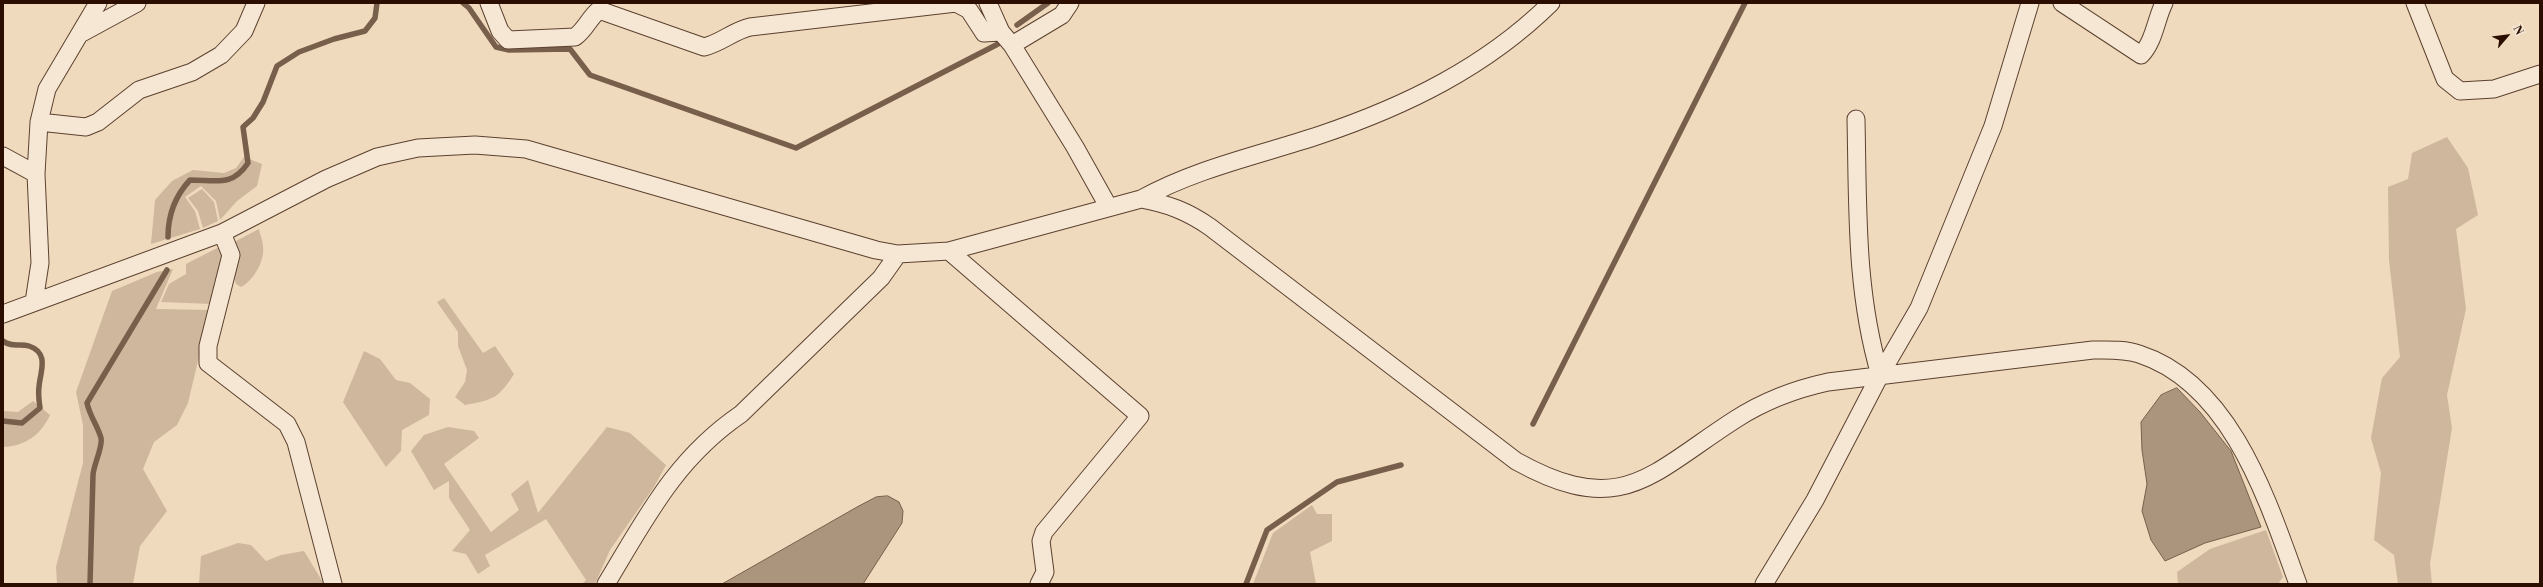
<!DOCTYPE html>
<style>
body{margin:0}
#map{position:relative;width:2543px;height:587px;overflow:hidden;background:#efdabd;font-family:"Libre Bodoni",serif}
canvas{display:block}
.frame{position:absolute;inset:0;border:4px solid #2b0e00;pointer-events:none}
.north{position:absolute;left:2487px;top:16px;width:40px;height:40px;-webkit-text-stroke:3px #f5e7d4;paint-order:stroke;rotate:62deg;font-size:11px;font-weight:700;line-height:16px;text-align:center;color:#2b0e00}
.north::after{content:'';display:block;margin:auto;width:14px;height:18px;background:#2b0e00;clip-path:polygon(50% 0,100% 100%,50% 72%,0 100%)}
</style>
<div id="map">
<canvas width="2543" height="587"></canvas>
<div class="frame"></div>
<div class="north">N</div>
</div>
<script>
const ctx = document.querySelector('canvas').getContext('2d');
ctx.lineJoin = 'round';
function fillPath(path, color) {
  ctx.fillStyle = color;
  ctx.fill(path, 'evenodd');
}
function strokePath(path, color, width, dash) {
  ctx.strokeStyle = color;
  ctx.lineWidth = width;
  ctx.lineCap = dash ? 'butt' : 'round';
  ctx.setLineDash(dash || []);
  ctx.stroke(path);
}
const green = new Path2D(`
 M 2447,137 L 2468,168 L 2478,215 L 2456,229 L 2466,309 L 2447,395 L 2452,428 L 2430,564 L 2432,584 L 2398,584 L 2394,555 L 2374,540 L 2381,473 L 2371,438 L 2382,378 L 2400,357 L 2389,260 L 2388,187 L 2408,179 L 2412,153 Z
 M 244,157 L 262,164 L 257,186 L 237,201 L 220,220 L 216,201 L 201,186 L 185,197 L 195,211 L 200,229 L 151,244 L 155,200 L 172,181 L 193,170 L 224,173 L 236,168 Z
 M 202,189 L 214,202 L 218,221 L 203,228 L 198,211 L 188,198 Z
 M 259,229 C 260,235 263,241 263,247 C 265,261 253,281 241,287 L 236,284 L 233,274 L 234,242 Z
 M 221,246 L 224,258 L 212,304 L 161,302 L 169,284 L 186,274 L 186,264 Z
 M 173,269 L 156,309 L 210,310 L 188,403 L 177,425 L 154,442 L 143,469 L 167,511 L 140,546 L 133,584 L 57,584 L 56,567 L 83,463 L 83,425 L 76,392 L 112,291 L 157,272 Z
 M 444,298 L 483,353 L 495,346 L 514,374 C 499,398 493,400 465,405 L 455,397 L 465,382 L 467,370 L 458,346 L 458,332 L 437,302 Z
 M 364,351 L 380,359 L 396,380 L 410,383 L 430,399 L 429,415 L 402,430 L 401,451 L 386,467 L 343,402 Z
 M 33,401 L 50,415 C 41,435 25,446 3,447 L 3,411 L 18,412 Z
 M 448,427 L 474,431 L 479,438 L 444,464 L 491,532 L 519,510 L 511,494 L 528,480 L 538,513 L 607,427 L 630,433 L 666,465 L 654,487 L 610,550 L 595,584 L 582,584 L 586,580 L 546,519 L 485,555 L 490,566 L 478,574 L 466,554 L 452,551 L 470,530 L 449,498 L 449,481 L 434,490 L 411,451 L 424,435 Z
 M 1312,505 L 1317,514 L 1332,514 L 1332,541 L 1310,552 L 1316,584 L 1253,584 L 1273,533 Z
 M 2266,530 L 2283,577 L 2278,584 L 2178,584 L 2177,572 L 2210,549 Z
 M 238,543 L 251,545 L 266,561 L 281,555 L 304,551 L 324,584 L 199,584 L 201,556 Z`);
const water = new Path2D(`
 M 2177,388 L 2200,412 L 2231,451 L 2261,527 L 2205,543 L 2165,561 L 2151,540 L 2142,511 L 2147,484 L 2142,450 L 2141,422 L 2161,395 Z
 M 888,496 L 899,502 L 903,511 L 902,523 L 863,584 L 722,584 L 857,507 L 876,497 Z`);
const stream = new Path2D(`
 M 463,3 L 469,8 L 496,47 L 509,50 L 570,49 L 590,75 L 796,148 L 998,44
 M 1017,25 L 1048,3
 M 168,237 C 168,215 175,196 190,180 C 217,180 232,187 248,163 L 243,127 L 253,118 L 263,102 L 277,66 L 299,52 L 334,39 L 365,31 L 375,18 L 377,3
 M 3,341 C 12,348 20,343 29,346 C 50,353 40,372 39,387 C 38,394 39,401 40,408 L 22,423 L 3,421
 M 1533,424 L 1745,3
 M 90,584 L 93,475 C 94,463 103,447 101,438 C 98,426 90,417 87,403 L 167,270
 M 1246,584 L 1267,530 L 1337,482 L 1401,465`);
const minor = new Path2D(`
 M 489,3 L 500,31 L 508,40 L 575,37 C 586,29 589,18 599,10 L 704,47 C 721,43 733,31 750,27 L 956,3
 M 956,3 L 969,10 L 984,33 L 1001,32
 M 988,3 L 1001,32 L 1012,45 L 1075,147 L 1108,206
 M 2062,3 L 2141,55 C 2154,42 2156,19 2164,3
 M 2415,3 L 2445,79 L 2460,91 L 2494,89 L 2540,74
 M 80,34 L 137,3
 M 1012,45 L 1062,15 L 1070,3
 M 1856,119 C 1858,207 1855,290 1880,375
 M 39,122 L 86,127 L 98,122 L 139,90 L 192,72 L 221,55 L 244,31 L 256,3
 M 3,156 L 36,174
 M 1141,199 C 1168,204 1187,211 1210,227 L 1516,461 C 1622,520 1650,474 1736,419 C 1764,401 1796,389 1828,382 L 2093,350 C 2108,350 2124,349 2139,354 C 2232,384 2268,502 2298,584
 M 222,233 L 231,255 L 208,346 L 208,363 L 287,424 L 296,442 L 333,584
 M 949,251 L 1140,416 L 1044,532 L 1041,541 L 1045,572 L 1039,584
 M 34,302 L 40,263 L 36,174 L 39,122 L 47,89 L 98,3
 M 3,314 L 222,233 L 326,179 L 377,157 L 418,148 L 475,145 L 526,149 L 876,250 L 898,254 L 949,251 L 1141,199 C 1197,168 1260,155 1320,135 C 1406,106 1486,67 1551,3
 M 606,584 C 646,518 675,459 741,414 L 881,278 L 898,254
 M 1764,584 L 1815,500 L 1880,375 L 1919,308 L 1993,126 L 2030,3`);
fillPath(green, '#ceb79d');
fillPath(water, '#ac957d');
strokePath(water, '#785f4b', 1);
strokePath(stream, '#785f4b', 5.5);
strokePath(minor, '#5c412f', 19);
strokePath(minor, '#f5e7d4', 17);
</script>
